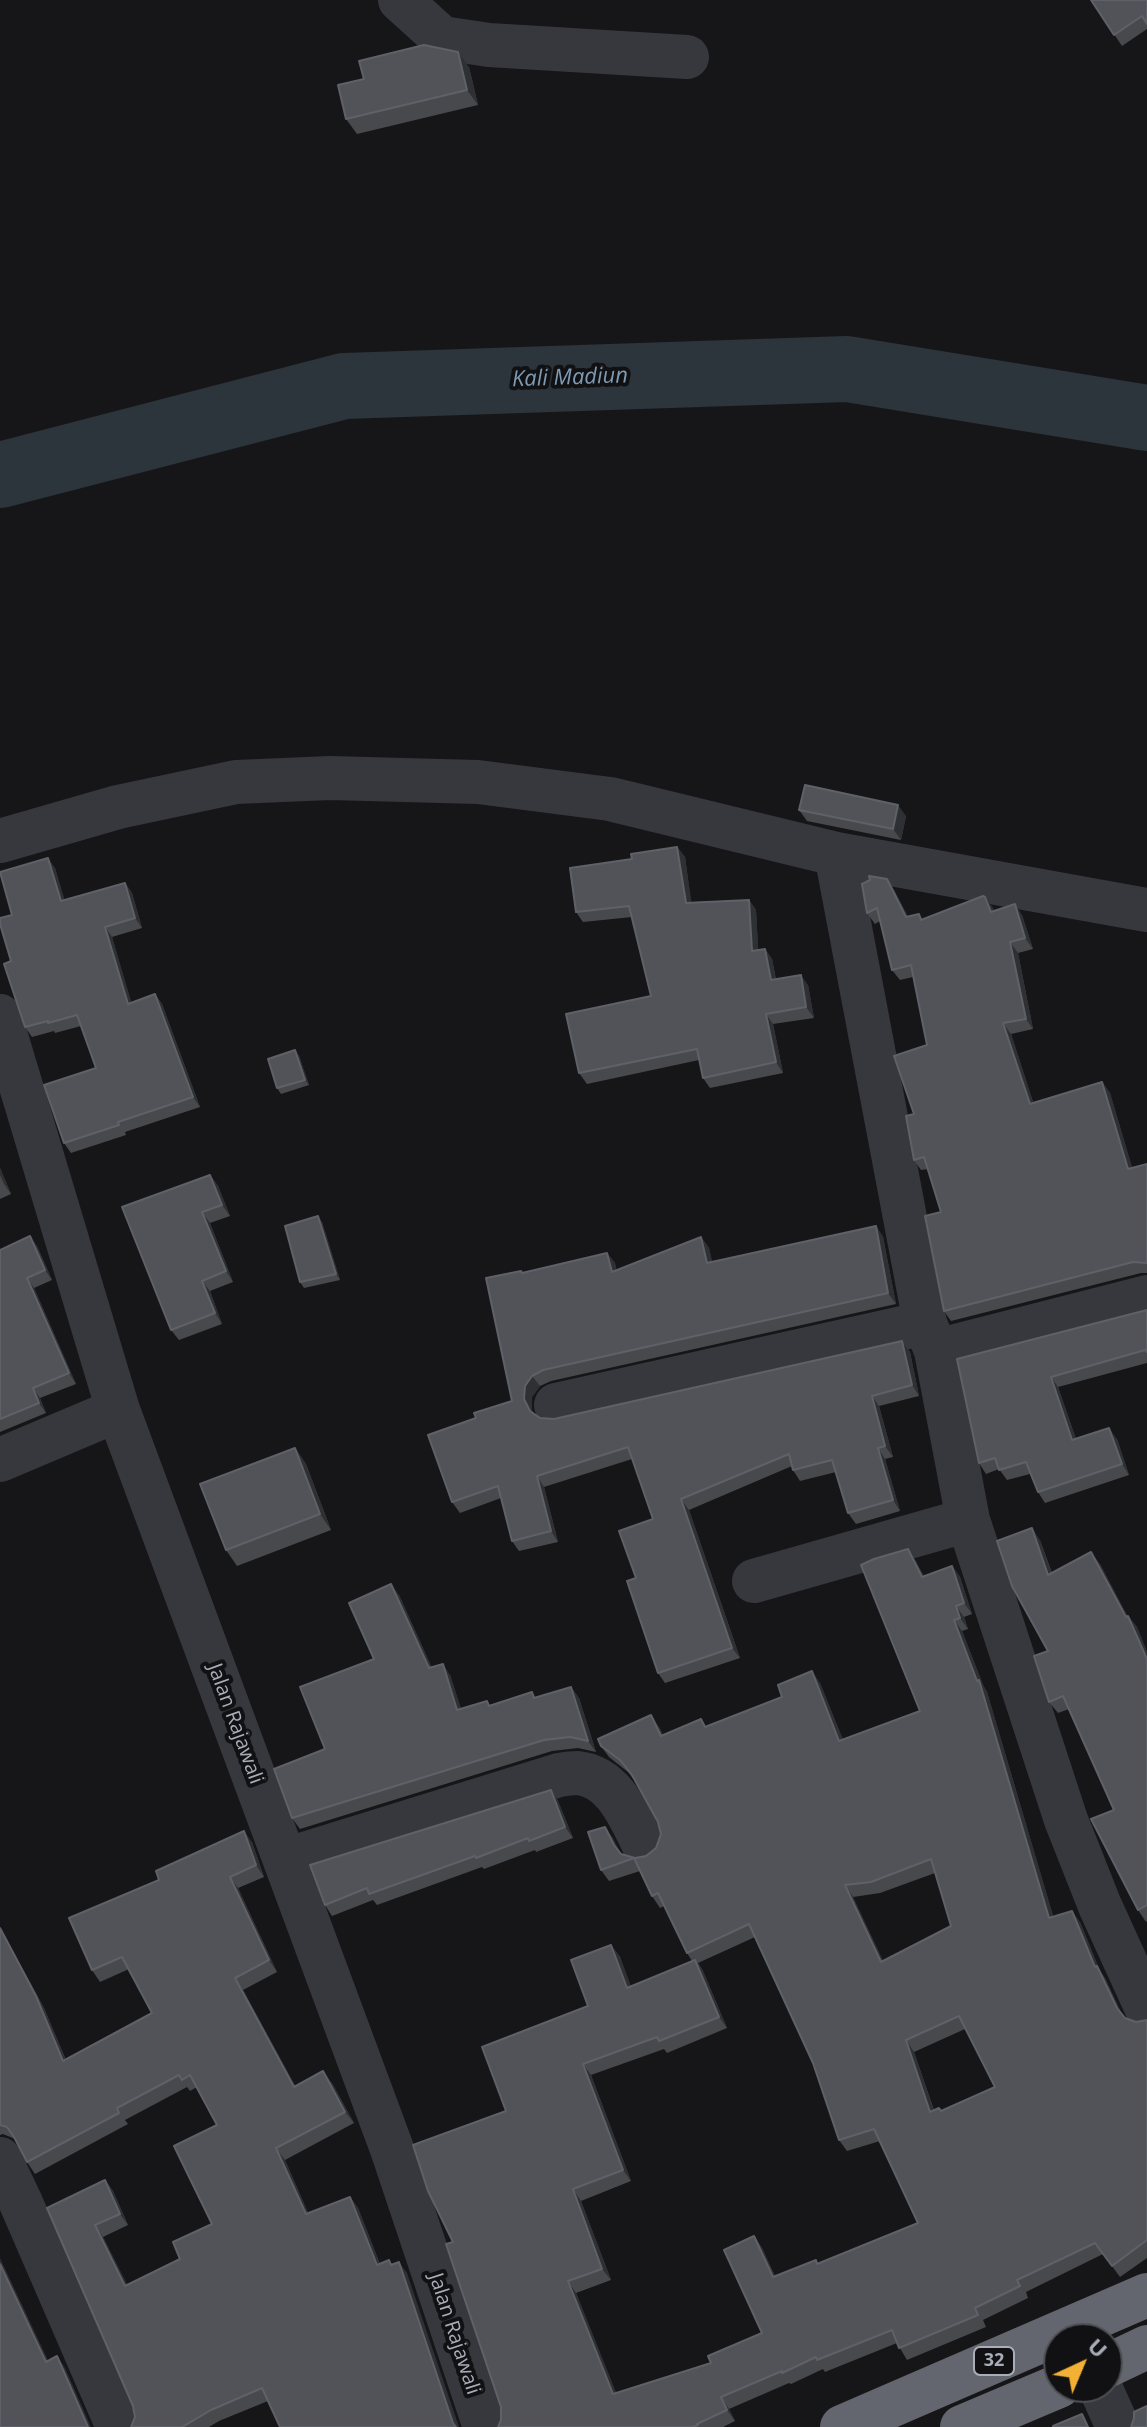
<!DOCTYPE html>
<style>
body{margin:0}
#map{position:relative;width:1147px;height:2427px;overflow:hidden;background:#161618;font-family:"Open Sans",sans-serif}
canvas{display:block}
.north{position:absolute;left:1043px;top:2323px;width:80px;height:80px;box-sizing:border-box;background:#111113;border:2px solid #4d4f55;border-radius:50%;rotate:44deg;font-size:22px;font-weight:700;line-height:32px;text-align:center;color:#a8adb8}
.north::after{content:'';display:block;margin:auto;width:28px;height:36px;background:#f2b134;clip-path:polygon(50% 0,100% 100%,50% 72%,0 100%)}
</style>
<div id="map">
<canvas width="1147" height="2427"></canvas>
<div class="north">U</div>
</div>
<script>
const ctx = document.querySelector('canvas').getContext('2d');
ctx.lineJoin = 'round';
function strokePath(path, color, width, dash) {
  ctx.strokeStyle = color;
  ctx.lineWidth = width;
  ctx.lineCap = dash ? 'butt' : 'round';
  ctx.setLineDash(dash || []);
  ctx.stroke(path);
}
function fillPath(path, color) {
  ctx.fillStyle = color;
  ctx.fill(path, 'evenodd');
}
function write(font, color, halo, rows, align = 'center') {
  ctx.font = font + ' "Open Sans",sans-serif';
  ctx.lineWidth = 8;
  ctx.setLineDash([]);
  ctx.textBaseline = 'middle';
  ctx.strokeStyle = halo;
  ctx.fillStyle = color;
  for (const [text, x, y, turn = 0] of rows) {
    ctx.save();
    ctx.translate(x, y);
    ctx.rotate((+turn || 0) * Math.PI / 180);
    ctx.textAlign = isNaN(turn) ? turn : align;
    if (halo) ctx.strokeText(text, 0, 0);
    ctx.fillText(text, 0, 0);
    ctx.restore();
  }
}
const river = new Path2D(`
 M 0,475 L 344,386 L 847,369 L 1147,418`);
const street = new Path2D(`
 M 400,0 L 442,38 L 489,45 L 687,57
 M 0,841 L 118,807 L 236,782 L 330,778 L 478,782 L 610,799 L 836,854 L 1147,910
 M 836,854 L 925,1323 L 936,1351 L 968,1520 L 1066,1820 L 1100,1906 L 1147,2009
 M 0,1016 L 118,1410 L 392,2149 L 485,2427
 M 936,1351 L 1147,1297
 M 556,1405 L 925,1323
 M 0,1460 L 118,1410
 M 754,1581 L 968,1520
 M 285,1860 L 559,1775 C 565,1774 572,1773 578,1773 C 615,1777 630,1818 644,1845
 M 0,2159 L 21,2203 L 118,2427
 M 1100,2387 L 1118,2427`);
const highway = new Path2D(`
 M 1107,2366 L 1147,2347
 M 842,2427 L 1147,2295
 M 962,2427 L 1059,2386`);
const wall = new Path2D(`
 M 1091,0 L 1147,0 L 1147,29 L 1122,46 Z
 M 469,67 L 478,105 L 357,134 L 346,119 Z
 M 799,810 L 906,816 L 901,840 L 807,821 Z
 M 677,847 L 685,857 L 691,902 L 749,900 L 756,910 L 758,950 L 765,949 L 772,959 L 776,979 L 808,985 L 814,1018 L 773,1024 L 783,1073 L 710,1088 L 703,1078 L 699,1060 L 587,1084 L 579,1073 L 651,996 L 632,917 L 583,922 L 576,912 L 632,859 Z
 M 55,868 L 64,900 L 125,883 L 132,893 L 142,928 L 112,937 L 131,1003 L 155,994 L 162,1004 L 200,1107 L 125,1132 L 126,1135 L 71,1153 L 64,1143 L 96,1068 L 81,1026 L 55,1033 L 54,1031 L 32,1037 L 25,1027 L 11,961 L 12,915 Z
 M 894,890 L 908,917 L 919,914 L 923,920 L 985,897 L 994,911 L 1022,915 L 1033,949 L 1018,953 L 1033,1029 L 1011,1034 L 1033,1102 L 1102,1082 L 1110,1093 L 1132,1168 L 1147,1164 L 1147,1273 L 1141,1273 L 951,1321 L 944,1311 L 941,1212 L 928,1169 L 921,1170 L 914,1160 L 914,1114 L 927,1045 L 913,977 L 900,980 L 892,970 L 880,921 L 875,924 L 867,913 Z
 M 295,1050 L 299,1056 L 309,1085 L 281,1094 L 277,1088 Z
 M 0,1168 L 11,1194 L 0,1199 Z
 M 210,1175 L 218,1186 L 230,1216 L 210,1223 L 233,1282 L 210,1291 L 222,1324 L 179,1340 L 171,1330 Z
 M 322,1222 L 340,1280 L 304,1288 L 300,1282 Z
 M 876,1226 L 883,1237 L 896,1304 L 551,1381 L 540,1386 L 532,1397 L 532,1410 L 533,1413 L 540,1418 L 554,1419 L 902,1341 L 910,1352 L 919,1396 L 879,1406 L 893,1457 L 885,1459 L 900,1511 L 856,1524 L 848,1513 L 836,1472 L 800,1481 L 793,1470 L 792,1466 L 689,1510 L 740,1658 L 665,1683 L 658,1673 L 636,1578 L 653,1519 L 632,1459 L 544,1487 L 558,1542 L 519,1551 L 512,1541 L 501,1498 L 460,1513 L 452,1502 L 476,1418 L 512,1401 L 521,1271 L 523,1273 L 607,1253 L 615,1263 L 616,1270 L 701,1237 L 709,1248 L 712,1262 Z
 M 37,1246 L 52,1280 L 34,1288 L 76,1384 L 40,1398 L 46,1413 L 0,1432 L 0,1250 Z
 M 1147,1310 L 1147,1363 L 1058,1387 L 1076,1439 L 1117,1439 L 1129,1475 L 1045,1503 L 1038,1492 L 1030,1474 L 1007,1480 L 999,1469 L 986,1474 L 979,1463 L 957,1359 Z
 M 295,1448 L 306,1464 L 331,1530 L 237,1566 L 226,1550 Z
 M 1040,1540 L 1052,1573 L 1100,1564 L 1127,1616 L 1128,1616 L 1137,1627 L 1147,1652 L 1147,1921 L 1146,1922 L 1138,1910 L 1114,1810 L 1069,1709 L 1058,1713 L 1049,1702 L 1048,1651 Z
 M 908,1549 L 924,1576 L 952,1566 L 960,1577 L 972,1614 L 964,1617 L 968,1629 L 962,1631 L 983,1685 L 987,1692 L 1053,1916 L 1080,1922 L 1100,1971 L 1105,1978 L 1122,2015 L 1125,2018 L 1136,2022 L 1147,2020 L 1147,2258 L 1120,2277 L 1103,2254 L 1026,2292 L 1028,2298 L 983,2320 L 986,2327 L 907,2360 L 897,2343 L 825,2372 L 823,2369 L 791,2384 L 789,2383 L 729,2409 L 735,2421 L 723,2427 L 498,2427 L 501,2420 L 501,2407 L 453,2242 L 506,2111 L 588,2006 L 611,1945 L 620,1957 L 631,1987 L 692,1961 L 687,1953 L 664,1906 L 660,1908 L 652,1896 L 640,1871 L 609,1881 L 601,1870 L 605,1827 L 621,1854 L 635,1858 L 646,1856 L 656,1848 L 661,1834 L 658,1822 L 635,1781 L 628,1772 L 609,1757 L 601,1746 L 659,1727 L 663,1735 L 701,1719 L 706,1727 L 820,1683 L 843,1740 L 920,1711 ZM 935,1873 L 951,1926 L 883,1961 L 853,1897 L 880,1893 ZM 755,1937 L 813,2063 L 839,2140 L 847,2151 L 880,2141 L 918,2223 L 818,2264 L 775,2276 L 762,2248 L 754,2236 L 762,2333 L 711,2363 L 616,2393 L 576,2293 L 611,2280 L 581,2201 L 631,2181 L 591,2075 L 664,2049 L 667,2053 L 727,2028 L 703,1971 L 698,1963 ZM 965,2029 L 995,2087 L 941,2111 L 934,2110 L 914,2052 Z
 M 399,1595 L 432,1668 L 450,1675 L 461,1709 L 487,1701 L 490,1705 L 532,1692 L 536,1698 L 571,1687 L 579,1698 L 596,1752 L 578,1748 L 552,1751 L 300,1829 L 292,1818 L 325,1749 L 374,1659 Z
 M 551,1790 L 558,1801 L 573,1838 L 536,1852 L 535,1850 L 484,1869 L 482,1867 L 377,1905 L 373,1900 L 332,1916 L 325,1905 Z
 M 252,1842 L 264,1877 L 238,1888 L 277,1972 L 243,1990 L 295,2086 L 332,2083 L 354,2123 L 285,2160 L 308,2213 L 350,2197 L 358,2208 L 380,2264 L 389,2260 L 392,2264 L 407,2273 L 268,2401 L 219,2421 L 209,2427 L 131,2427 L 135,2417 L 133,2406 L 47,2208 L 105,2180 L 113,2191 L 128,2225 L 103,2237 L 127,2285 L 180,2259 L 212,2224 L 217,2125 L 197,2087 L 190,2091 L 187,2087 L 125,2120 L 128,2124 L 35,2174 L 27,2162 L 15,2139 L 3,2134 L 0,2135 L 0,1927 L 44,2008 L 66,2060 L 152,2013 L 129,1969 L 100,1982 L 92,1970 Z`);
const shadedWall = new Path2D(`
 M 458,52 L 469,67 L 478,105 L 467,90 Z
 M 898,805 L 906,816 L 901,840 L 893,829 Z
 M 677,847 L 685,857 L 693,913 L 686,903 Z
 M 48,858 L 55,868 L 68,911 L 61,901 Z
 M 887,879 L 894,890 L 914,928 L 906,917 Z
 M 125,883 L 132,893 L 142,928 L 135,918 Z
 M 985,897 L 993,908 L 998,922 L 991,912 Z
 M 749,900 L 756,910 L 759,961 L 752,951 Z
 M 1015,904 L 1022,915 L 1033,949 L 1025,938 Z
 M 105,927 L 112,937 L 135,1014 L 128,1004 Z
 M 1010,942 L 1018,953 L 1033,1029 L 1026,1019 Z
 M 765,949 L 772,959 L 778,990 L 771,980 Z
 M 801,975 L 808,985 L 814,1018 L 806,1007 Z
 M 155,994 L 162,1004 L 200,1107 L 193,1097 Z
 M 766,1014 L 773,1024 L 783,1073 L 776,1062 Z
 M 1003,1023 L 1011,1034 L 1037,1114 L 1030,1104 Z
 M 295,1050 L 299,1056 L 309,1085 L 305,1080 Z
 M 1102,1082 L 1110,1093 L 1136,1180 L 1128,1169 Z
 M 0,1168 L 11,1194 L 4,1184 L 0,1175 Z
 M 210,1175 L 218,1186 L 230,1216 L 222,1205 Z
 M 202,1212 L 210,1223 L 233,1282 L 226,1271 Z
 M 318,1216 L 322,1222 L 340,1280 L 336,1274 Z
 M 876,1226 L 883,1237 L 896,1304 L 888,1293 Z
 M 30,1236 L 37,1246 L 52,1280 L 45,1270 Z
 M 701,1237 L 709,1248 L 715,1273 L 707,1263 Z
 M 607,1253 L 615,1263 L 619,1282 L 612,1272 Z
 M 27,1278 L 34,1288 L 76,1384 L 69,1373 Z
 M 202,1281 L 210,1291 L 222,1324 L 215,1313 Z
 M 902,1341 L 910,1352 L 919,1396 L 912,1385 Z
 M 532,1376 L 540,1386 L 532,1397 L 532,1410 L 537,1421 L 530,1411 L 524,1399 L 525,1386 Z
 M 1051,1377 L 1058,1387 L 1080,1451 L 1072,1440 Z
 M 33,1388 L 40,1398 L 46,1413 L 39,1403 Z
 M 872,1396 L 879,1406 L 893,1457 L 885,1446 Z
 M 1109,1428 L 1117,1439 L 1129,1475 L 1122,1464 Z
 M 295,1448 L 306,1464 L 331,1530 L 320,1514 Z
 M 878,1448 L 885,1459 L 900,1511 L 893,1500 Z
 M 537,1476 L 544,1487 L 558,1542 L 551,1531 Z
 M 681,1499 L 689,1510 L 740,1658 L 732,1648 Z
 M 1032,1528 L 1040,1540 L 1056,1587 L 1048,1575 Z
 M 908,1549 L 916,1561 L 930,1589 L 922,1577 Z
 M 1091,1552 L 1100,1564 L 1134,1628 L 1128,1616 L 1137,1627 L 1147,1652 L 1147,1659 Z
 M 952,1566 L 960,1577 L 972,1614 L 964,1603 Z
 M 391,1584 L 399,1595 L 437,1679 L 429,1668 Z
 M 956,1606 L 964,1617 L 968,1629 L 960,1618 Z
 M 954,1620 L 962,1631 L 983,1685 L 987,1692 L 1057,1929 L 1049,1918 L 977,1681 Z
 M 443,1664 L 450,1675 L 465,1721 L 457,1710 Z
 M 812,1671 L 820,1683 L 848,1753 L 839,1741 Z
 M 571,1687 L 579,1698 L 596,1752 L 588,1741 Z
 M 651,1715 L 659,1727 L 669,1748 L 661,1736 Z
 M 551,1790 L 558,1801 L 573,1838 L 565,1827 Z
 M 605,1827 L 613,1838 L 622,1856 L 614,1845 Z
 M 244,1831 L 252,1842 L 264,1877 L 256,1865 Z
 M 230,1877 L 238,1888 L 277,1972 L 269,1960 Z
 M 845,1885 L 853,1897 L 889,1974 L 881,1962 Z
 M 1072,1911 L 1080,1922 L 1100,1971 L 1105,1978 L 1125,2020 L 1117,2008 L 1095,1967 Z
 M 0,1927 L 44,2008 L 71,2073 L 63,2061 Z
 M 611,1945 L 620,1957 L 636,2000 L 627,1988 Z
 M 695,1960 L 703,1971 L 727,2028 L 719,2017 Z
 M 235,1978 L 243,1990 L 302,2098 L 294,2087 Z
 M 906,2040 L 914,2052 L 938,2123 L 930,2112 Z
 M 583,2064 L 591,2075 L 631,2181 L 623,2170 Z
 M 323,2071 L 332,2083 L 354,2123 L 345,2112 Z
 M 276,2148 L 285,2160 L 314,2226 L 306,2214 Z
 M 105,2180 L 113,2191 L 128,2225 L 120,2214 Z
 M 573,2189 L 581,2201 L 611,2280 L 602,2269 Z
 M 350,2197 L 358,2208 L 385,2277 L 377,2265 Z
 M 95,2225 L 103,2237 L 134,2298 L 125,2286 Z
 M 754,2236 L 762,2248 L 781,2289 L 773,2277 Z
 M 0,2258 L 54,2373 L 46,2362 L 0,2264 Z
 M 399,2262 L 407,2273 L 459,2427 L 456,2427 L 453,2423 Z
 M 568,2281 L 576,2293 L 621,2405 L 613,2394 Z
 M 57,2356 L 65,2368 L 91,2427 L 88,2427 Z
 M 721,2397 L 729,2409 L 735,2421 L 727,2410 Z`);
const building = new Path2D(`
 M 1091,0 L 1147,0 L 1147,24 L 1142,16 L 1114,35 Z
 M 424,45 L 458,52 L 467,90 L 346,119 L 338,85 L 364,79 L 359,61 Z
 M 805,785 L 898,805 L 893,829 L 799,810 Z
 M 677,847 L 686,903 L 749,900 L 752,951 L 765,949 L 771,980 L 801,975 L 806,1007 L 766,1014 L 776,1062 L 703,1078 L 697,1049 L 579,1073 L 566,1014 L 651,996 L 629,906 L 576,912 L 570,868 L 632,859 L 631,854 Z
 M 48,858 L 61,901 L 125,883 L 135,918 L 105,927 L 128,1004 L 155,994 L 193,1097 L 118,1122 L 119,1125 L 64,1143 L 44,1085 L 96,1068 L 77,1015 L 48,1023 L 48,1021 L 25,1027 L 4,964 L 11,961 L 0,924 L 0,918 L 12,915 L 0,872 Z
 M 869,876 L 887,879 L 906,917 L 919,914 L 921,920 L 983,896 L 985,897 L 991,912 L 1015,904 L 1025,938 L 1010,942 L 1026,1019 L 1003,1023 L 1030,1104 L 1102,1082 L 1128,1169 L 1147,1164 L 1147,1263 L 1133,1262 L 944,1311 L 925,1216 L 941,1212 L 924,1157 L 914,1160 L 906,1116 L 914,1114 L 894,1056 L 927,1045 L 911,965 L 892,970 L 877,908 L 867,913 L 862,884 L 870,880 Z
 M 295,1050 L 305,1080 L 277,1088 L 268,1059 Z
 M 210,1175 L 222,1205 L 202,1212 L 226,1271 L 202,1281 L 215,1313 L 171,1330 L 122,1207 Z
 M 318,1216 L 336,1274 L 300,1282 L 285,1226 Z
 M 876,1226 L 888,1293 L 543,1370 L 532,1376 L 525,1386 L 524,1399 L 530,1411 L 540,1418 L 554,1419 L 902,1341 L 912,1385 L 872,1396 L 885,1446 L 878,1448 L 893,1500 L 848,1513 L 832,1460 L 793,1470 L 789,1454 L 681,1499 L 732,1648 L 658,1673 L 627,1581 L 636,1578 L 619,1531 L 653,1519 L 628,1447 L 537,1476 L 551,1531 L 512,1541 L 498,1486 L 452,1502 L 428,1435 L 476,1418 L 474,1413 L 512,1401 L 486,1278 L 521,1271 L 522,1273 L 607,1253 L 612,1272 L 701,1237 L 707,1263 Z
 M 30,1236 L 45,1270 L 27,1278 L 69,1373 L 33,1388 L 39,1403 L 0,1419 L 0,1250 Z
 M 1147,1310 L 1147,1352 L 1145,1350 L 1051,1377 L 1072,1440 L 1109,1428 L 1122,1464 L 1038,1492 L 1026,1462 L 999,1470 L 995,1458 L 979,1463 L 957,1359 Z
 M 295,1448 L 320,1514 L 226,1550 L 200,1484 Z
 M 1032,1528 L 1048,1575 L 1091,1552 L 1126,1617 L 1128,1616 L 1147,1659 L 1147,1905 L 1138,1910 L 1091,1819 L 1114,1810 L 1063,1696 L 1049,1702 L 1034,1656 L 1048,1651 L 1012,1586 L 997,1541 Z
 M 908,1549 L 922,1577 L 952,1566 L 964,1603 L 956,1606 L 960,1618 L 954,1620 L 977,1681 L 979,1680 L 1049,1918 L 1072,1911 L 1095,1967 L 1097,1966 L 1117,2008 L 1125,2018 L 1136,2022 L 1147,2020 L 1147,2240 L 1112,2266 L 1095,2243 L 1017,2280 L 1020,2286 L 975,2308 L 978,2315 L 899,2348 L 892,2330 L 817,2360 L 816,2357 L 782,2373 L 782,2371 L 721,2397 L 727,2410 L 697,2424 L 698,2425 L 693,2427 L 498,2427 L 501,2420 L 501,2407 L 446,2244 L 453,2242 L 428,2191 L 413,2145 L 506,2111 L 482,2047 L 588,2006 L 571,1960 L 611,1945 L 627,1988 L 695,1960 L 719,2017 L 659,2041 L 657,2037 L 583,2064 L 623,2170 L 573,2189 L 602,2269 L 568,2281 L 613,2394 L 711,2363 L 708,2356 L 762,2333 L 724,2250 L 754,2236 L 773,2277 L 816,2260 L 817,2264 L 918,2223 L 874,2129 L 839,2140 L 813,2063 L 749,1924 L 687,1953 L 658,1893 L 652,1896 L 634,1858 L 601,1870 L 588,1832 L 605,1827 L 614,1845 L 621,1854 L 635,1858 L 646,1856 L 656,1848 L 661,1834 L 658,1822 L 632,1775 L 620,1760 L 601,1746 L 598,1739 L 651,1715 L 661,1736 L 701,1719 L 705,1727 L 782,1697 L 778,1685 L 812,1671 L 839,1741 L 920,1711 L 861,1565 L 874,1559 ZM 931,1859 L 951,1926 L 881,1962 L 845,1885 L 871,1882 ZM 959,2016 L 995,2087 L 941,2111 L 939,2108 L 930,2112 L 906,2040 Z
 M 391,1584 L 429,1668 L 443,1664 L 457,1710 L 487,1701 L 489,1706 L 532,1692 L 534,1698 L 571,1687 L 588,1741 L 570,1737 L 544,1740 L 292,1818 L 274,1769 L 325,1749 L 300,1687 L 374,1659 L 349,1603 Z
 M 551,1790 L 565,1827 L 529,1841 L 528,1838 L 476,1858 L 475,1856 L 369,1894 L 367,1888 L 325,1905 L 310,1865 Z
 M 244,1831 L 256,1865 L 230,1877 L 269,1960 L 235,1978 L 294,2087 L 323,2071 L 345,2112 L 276,2148 L 306,2214 L 350,2197 L 377,2265 L 389,2260 L 391,2265 L 399,2262 L 453,2423 L 456,2427 L 280,2427 L 262,2388 L 211,2410 L 182,2427 L 131,2427 L 135,2417 L 133,2406 L 47,2208 L 105,2180 L 120,2214 L 95,2225 L 125,2286 L 180,2259 L 173,2242 L 212,2224 L 174,2146 L 217,2125 L 190,2075 L 182,2080 L 179,2075 L 117,2108 L 119,2113 L 27,2162 L 14,2137 L 7,2127 L 0,2125 L 0,1928 L 36,1996 L 63,2061 L 152,2013 L 122,1957 L 92,1970 L 69,1918 L 159,1880 L 156,1871 Z
 M 0,2264 L 46,2362 L 57,2356 L 88,2427 L 0,2427 Z
 M 1147,2406 L 1147,2427 L 1131,2427 L 1134,2418 L 1134,2412 Z
 M 1082,2414 L 1088,2427 L 1053,2427 L 1053,2426 Z`);
const shields = [
 [994,2361,40]
];
const shieldNames = [
 ["32",994,2361]
];
const streetNames = [
 ["Jalan Rajawali",235,1724,70],
 ["Jalan Rajawali",454,2334,72]
];
const waterNames = [
 ["Kali Madiun",570,378,-2]
];
strokePath(river, '#2c353c', 66);
strokePath(street, '#37383d', 44);
strokePath(highway, '#63666e', 44);
fillPath(wall, '#47494d');
fillPath(shadedWall, '#2f3033');
fillPath(building, '#525359');
strokePath(building, '#5f6168', 2);
for (const [x, y, w] of shields) {
  const box = new Path2D();
  box.roundRect(x - w / 2, y - 14, w, 28, 6);
  ctx.fillStyle = '#111113';
  ctx.fill(box);
  strokePath(box, '#a8adb8', 2);
}
write('bold 18px', '#a8adb8', null, shieldNames);
write('20px', '#a8adb8', '#111113', streetNames);
write('italic 22px', '#7f9bb3', '#111113', waterNames);
</script>
